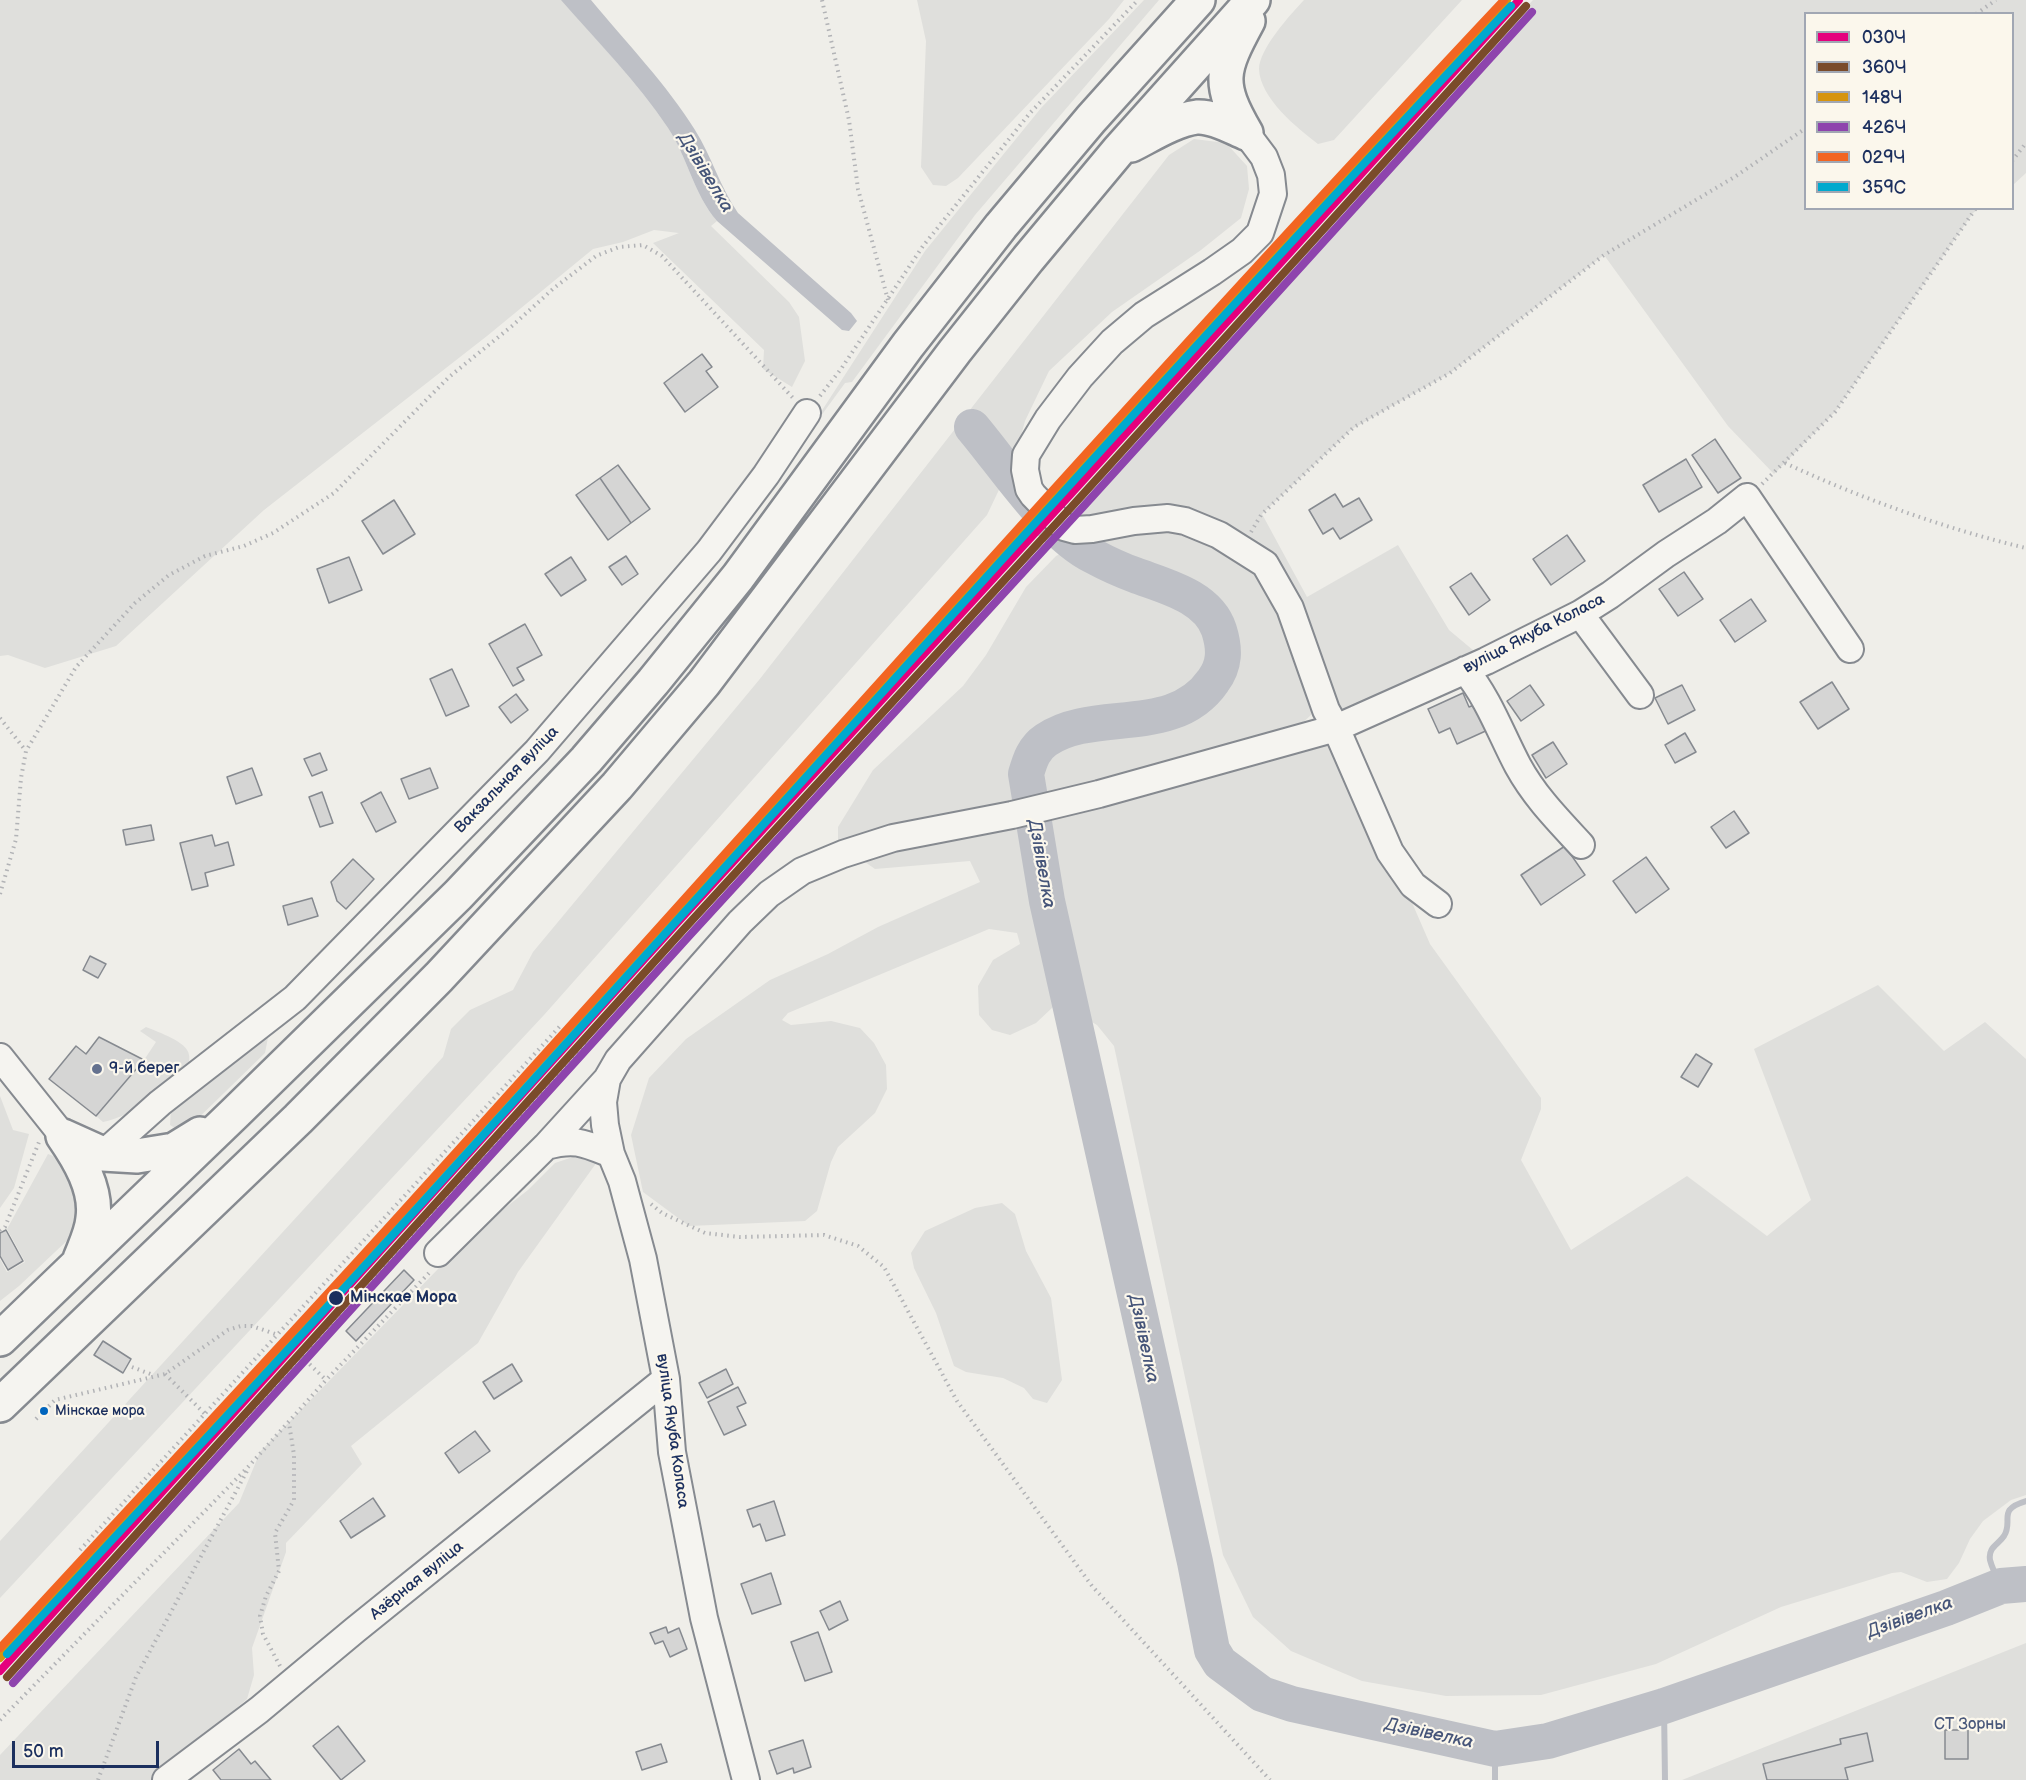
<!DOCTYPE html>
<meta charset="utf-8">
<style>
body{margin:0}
#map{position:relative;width:2026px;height:1780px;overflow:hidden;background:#efeee9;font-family:"Balsamiq Sans",sans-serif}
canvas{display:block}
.legend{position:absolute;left:1804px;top:12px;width:210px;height:198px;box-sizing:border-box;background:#fbf7ec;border:2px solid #a1a7b3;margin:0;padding:8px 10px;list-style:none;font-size:18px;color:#1b2f5e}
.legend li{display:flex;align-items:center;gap:12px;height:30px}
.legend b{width:30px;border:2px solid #a1a7b3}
.scale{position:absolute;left:12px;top:1741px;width:147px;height:27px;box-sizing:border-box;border:3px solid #1b2f5e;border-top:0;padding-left:8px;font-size:18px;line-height:21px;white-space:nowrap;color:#1b2f5e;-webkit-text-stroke:4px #fbf7ec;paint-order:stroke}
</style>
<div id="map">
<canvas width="2026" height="1780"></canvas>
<ul class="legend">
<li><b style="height:8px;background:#e5007d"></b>030Ч</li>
<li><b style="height:8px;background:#7a4b2a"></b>360Ч</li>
<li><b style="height:8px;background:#d6940e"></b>148Ч</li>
<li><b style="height:8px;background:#8e44ad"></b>426Ч</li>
<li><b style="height:8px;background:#f26522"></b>029Ч</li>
<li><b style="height:8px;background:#00a9ce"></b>359С</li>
</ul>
<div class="scale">50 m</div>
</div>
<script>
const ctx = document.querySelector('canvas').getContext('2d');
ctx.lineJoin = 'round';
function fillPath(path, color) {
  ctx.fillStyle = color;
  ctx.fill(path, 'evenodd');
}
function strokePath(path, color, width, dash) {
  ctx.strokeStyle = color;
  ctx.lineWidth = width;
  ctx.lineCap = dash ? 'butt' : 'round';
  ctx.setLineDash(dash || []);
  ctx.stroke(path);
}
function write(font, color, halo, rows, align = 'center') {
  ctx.font = font + ' "Balsamiq Sans",sans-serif';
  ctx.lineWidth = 4.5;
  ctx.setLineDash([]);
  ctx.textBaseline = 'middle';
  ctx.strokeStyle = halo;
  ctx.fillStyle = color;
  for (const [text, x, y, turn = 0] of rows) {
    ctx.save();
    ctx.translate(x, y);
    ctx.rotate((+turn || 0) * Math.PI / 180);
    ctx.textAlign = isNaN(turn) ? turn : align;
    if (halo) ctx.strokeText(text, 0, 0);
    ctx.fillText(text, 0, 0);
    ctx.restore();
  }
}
const green = new Path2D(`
 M 0,0 L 563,0 C 597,41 639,84 668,128 C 688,158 693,193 717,221 L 711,226 L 789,302 L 799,317 L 805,361 L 792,387 L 763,369 L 764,350 L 653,243 L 679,233 L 654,230 L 623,242 L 593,249 L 487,336 L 264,510 L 116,646 L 45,668 L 8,655 L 0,656 Z
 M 917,0 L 1124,0 L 1109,19 L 958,178 L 946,186 L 933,185 L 921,167 L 926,41 Z
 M 1144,0 L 1159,0 L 975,215 L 852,382 L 845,383 L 799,446 L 925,251 L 1041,108 Z
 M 1304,0 L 1462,0 L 1334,140 L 1318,144 C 1297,128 1260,98 1259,69 C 1259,49 1290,15 1304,0 Z
 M 1533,0 L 2026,0 L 2026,173 L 2013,185 L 2012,14 L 1806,14 L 1806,208 L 1979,209 L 1973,213 L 1835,412 L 1774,474 L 1728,426 L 1604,255 L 1450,373 L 1352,429 L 1262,514 L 1307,597 L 1398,545 L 1449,630 L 1486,661 L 1335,721 L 1277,569 L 1160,506 L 1144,506 L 1082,523 L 1062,512 Z
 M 1194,139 L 1226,143 L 1247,166 L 1249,189 L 1241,218 L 1201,250 L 1112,312 L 1049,371 L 1025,421 L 1016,454 L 987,515 L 544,1015 L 0,1598 L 0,1541 L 443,1057 L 451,1029 L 470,1010 L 513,990 L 533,952 L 759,680 L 1169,155 Z
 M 1183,524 L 1261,571 L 1316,699 L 1311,715 L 1299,726 L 1336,728 L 1430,944 L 1541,1098 L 1541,1109 L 1521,1160 L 1571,1250 L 1687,1176 L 1767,1236 L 1811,1200 L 1754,1049 L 1878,985 L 1944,1051 L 1985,1022 L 2026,1059 L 2026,1495 L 2011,1500 L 1983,1521 L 1970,1539 L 1959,1563 L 1947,1579 L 1927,1582 L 1901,1572 L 1892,1573 L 1781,1607 L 1656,1664 L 1541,1695 L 1446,1696 L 1362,1681 L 1291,1651 L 1253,1617 L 1223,1555 L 1114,1046 L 1097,1025 L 1063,1005 L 1053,1007 L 1036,1023 L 1010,1035 L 992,1030 L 979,1015 L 978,986 L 993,960 L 1020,944 L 1017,933 L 989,929 L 788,1013 L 782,1020 L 791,1025 L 831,1021 L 860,1028 L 874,1043 L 886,1065 L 887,1089 L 875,1113 L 838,1147 L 831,1162 L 817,1211 L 805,1221 L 689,1226 L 643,1192 L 631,1135 L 649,1078 L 686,1039 L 770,980 L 828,954 L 878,927 L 980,882 L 970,861 L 875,869 L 838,843 L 838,827 L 873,770 L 963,686 L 986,655 L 1026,587 L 1056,556 L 1095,534 Z
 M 146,1027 C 158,1032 188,1042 189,1055 C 190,1059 188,1065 188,1070 C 161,1090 137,1115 103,1122 L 96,1116 L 144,1060 L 156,1042 L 140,1031 Z
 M 270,1027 L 265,1053 L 183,1133 L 170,1125 L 171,1109 Z
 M 0,1096 L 13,1130 L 29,1134 L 14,1188 L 0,1208 Z
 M 48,1154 L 64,1160 L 70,1170 L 77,1202 L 73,1235 L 19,1286 L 0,1301 L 0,1259 L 7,1272 L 25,1262 L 7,1229 Z
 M 573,1157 L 597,1162 L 518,1272 L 478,1343 L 351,1446 L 362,1464 L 286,1543 L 286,1552 L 252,1648 L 254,1675 L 247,1699 L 153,1780 L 0,1780 L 0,1755 L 239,1503 L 260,1452 L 473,1233 L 528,1190 L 555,1163 Z
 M 1002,1203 L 1015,1214 L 1026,1251 L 1051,1298 L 1062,1380 L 1047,1403 L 1033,1399 L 1024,1388 L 1003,1378 L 966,1372 L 954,1366 L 936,1313 L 914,1268 L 911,1253 L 925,1231 L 975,1208 Z
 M 2026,1643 L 2026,1780 L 1682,1780 Z`);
const water = new Path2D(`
 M 561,0 L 591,0 C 625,41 668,86 695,130 C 712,157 720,187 738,213 L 851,313 L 857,321 L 849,331 L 842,330 L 717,221 C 693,193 688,158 668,128 C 638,83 597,41 561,0 Z`);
const stream = new Path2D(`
 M 2001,1586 C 1997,1578 1992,1568 1990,1560 C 1988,1547 1998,1545 2004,1536 C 2014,1520 1996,1510 2026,1501
 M 1664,1706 L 1665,1780
 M 1495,1780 L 1495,1749`);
const river = new Path2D(`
 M 972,427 C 1005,466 1049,534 1093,556 C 1106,563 1121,570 1135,575 C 1164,586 1208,596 1219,630 C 1225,649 1225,665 1213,681 C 1174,738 1094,707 1046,740 C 1034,748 1030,760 1026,774 L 1047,901 L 1195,1562 L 1212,1650 L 1220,1663 L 1262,1694 L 1292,1704 L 1495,1749 L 1548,1741 L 1664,1706 L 1946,1608 L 2001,1586 L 2026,1584`);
const building = new Path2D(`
 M 702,354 L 712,367 L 706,371 L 718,387 L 685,412 L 664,383 Z
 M 1715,439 L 1741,478 L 1718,493 L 1692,455 Z
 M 1686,459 L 1702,487 L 1659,512 L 1643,485 Z
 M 618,465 L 650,509 L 631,523 L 600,478 Z
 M 600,478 L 631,523 L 608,540 L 576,495 Z
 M 1335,494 L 1343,507 L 1359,498 L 1372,520 L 1340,539 L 1333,528 L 1323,534 L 1309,510 Z
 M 394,500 L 415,534 L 383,554 L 362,521 Z
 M 1567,535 L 1585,561 L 1551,585 L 1533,559 Z
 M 626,556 L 638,574 L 622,585 L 609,567 Z
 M 349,557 L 362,590 L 329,603 L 317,569 Z
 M 571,557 L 586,580 L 561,596 L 545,574 Z
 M 1684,572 L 1703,599 L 1678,616 L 1659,589 Z
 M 1471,573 L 1490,600 L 1469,615 L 1450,587 Z
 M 1751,599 L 1766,621 L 1735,642 L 1720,620 Z
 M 525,624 L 542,655 L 517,668 L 524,680 L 513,686 L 489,644 Z
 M 452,669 L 469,706 L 446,716 L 430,679 Z
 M 1832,682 L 1849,709 L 1818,729 L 1800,702 Z
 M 1530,685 L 1544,705 L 1521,721 L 1507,701 Z
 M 1682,685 L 1695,710 L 1668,724 L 1655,698 Z
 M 1463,693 L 1469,707 L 1479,703 L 1490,729 L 1457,744 L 1450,728 L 1439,733 L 1428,709 Z
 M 516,694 L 528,710 L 511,723 L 499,707 Z
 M 1685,733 L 1696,752 L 1675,763 L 1665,745 Z
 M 1553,742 L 1567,764 L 1546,778 L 1532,755 Z
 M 320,753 L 327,770 L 312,776 L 304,759 Z
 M 252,768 L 262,795 L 236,804 L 227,777 Z
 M 430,768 L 438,788 L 409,799 L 401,779 Z
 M 322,792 L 333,823 L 320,827 L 309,797 Z
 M 381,792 L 396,822 L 376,832 L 361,803 Z
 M 1734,811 L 1749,833 L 1726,848 L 1711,827 Z
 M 151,825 L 154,840 L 126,845 L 123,830 Z
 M 212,835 L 215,846 L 228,842 L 234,865 L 205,873 L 208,886 L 192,890 L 180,843 Z
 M 1565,846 L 1585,875 L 1541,905 L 1521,875 Z
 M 1646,857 L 1669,889 L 1636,913 L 1613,881 Z
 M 353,859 L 374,879 L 346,909 L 337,901 L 331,882 Z
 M 312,898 L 318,916 L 288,925 L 283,906 Z
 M 90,956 L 106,964 L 98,978 L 83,970 Z
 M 99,1037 L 144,1060 L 96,1116 L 49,1079 L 76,1046 L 86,1054 Z
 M 1696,1054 L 1712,1064 L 1698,1087 L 1681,1077 Z
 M 6,1230 L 23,1261 L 8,1270 L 0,1256 L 0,1233 Z
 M 404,1270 L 414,1280 L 356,1341 L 346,1331 Z
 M 103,1341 L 131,1359 L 123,1373 L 94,1355 Z
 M 512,1364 L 522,1381 L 494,1399 L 483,1382 Z
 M 726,1369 L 733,1384 L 707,1398 L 699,1383 Z
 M 738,1387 L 746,1403 L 737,1407 L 746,1425 L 724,1435 L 708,1402 Z
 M 475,1431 L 490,1451 L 459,1473 L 445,1453 Z
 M 373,1498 L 385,1516 L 351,1538 L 340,1521 Z
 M 774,1501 L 785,1535 L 766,1541 L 760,1524 L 753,1527 L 747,1510 Z
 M 771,1573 L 781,1604 L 752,1614 L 741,1584 Z
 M 840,1601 L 848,1620 L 829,1630 L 820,1611 Z
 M 666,1627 L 668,1633 L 679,1628 L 687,1649 L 670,1657 L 663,1641 L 655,1644 L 650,1633 Z
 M 818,1632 L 832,1672 L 805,1681 L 791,1642 Z
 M 338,1726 L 365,1761 L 341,1780 L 313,1746 Z
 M 1945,1730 L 1968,1730 L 1968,1759 L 1945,1759 Z
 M 1867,1733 L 1873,1761 L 1845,1768 L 1848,1780 L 1767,1780 L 1763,1764 L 1841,1744 L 1840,1739 Z
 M 803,1740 L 811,1767 L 794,1773 L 793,1768 L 777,1774 L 769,1751 Z
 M 661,1744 L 667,1762 L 642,1770 L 636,1752 Z
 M 239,1749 L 251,1764 L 255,1761 L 271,1780 L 221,1780 L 213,1770 Z`);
const path = new Path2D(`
 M 822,0 L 849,120 L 858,189 L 888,300
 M 1976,14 L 1996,0
 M 2012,161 L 2026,143
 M 820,396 L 841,369 L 923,246 L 1030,113 L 1138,0
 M 1785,463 C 1860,498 1946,529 2026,548
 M 1762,484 L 1835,412 L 1976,208
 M 1251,532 L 1261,515 L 1354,427 L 1450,373 L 1604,255 L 1736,176 L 1806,128
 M 0,718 L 26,751
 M 0,894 L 16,839 L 21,778 L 26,751 L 76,667 L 135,603 L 169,575 L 205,556 L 244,546 L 273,533 L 334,493 L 449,377 L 512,326 L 554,288 L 596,256 L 619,247 L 643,245 L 662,256 L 793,398
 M 651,1204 L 662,1213 L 705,1233 L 740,1237 L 824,1235 L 858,1246 L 884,1267 L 957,1401 L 1092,1586 L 1270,1780
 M 0,1231 L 5,1227 L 39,1142
 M 301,1356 L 326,1380
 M 132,1367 L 153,1375
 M 165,1374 L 205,1414
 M 36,1419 L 55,1400 L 165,1374 L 228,1330 L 241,1326 L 252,1326 L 278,1335
 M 80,1550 L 562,1024
 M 104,1572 L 588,1042
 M 280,1666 L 263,1634 L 260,1616 L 266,1596 L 279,1571 L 275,1533 L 294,1500 L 294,1455 L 289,1423
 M 0,1720 L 249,1466 L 326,1380 L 430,1272
 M 98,1780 L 136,1677 L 247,1471`);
const minor = new Path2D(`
 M 1246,133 L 1264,157 L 1271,175 L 1273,194 L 1260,233 L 1242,251 L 1212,272 L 1144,315 L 1112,342 L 1080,377 L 1048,419 L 1026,455 L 1025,470 L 1029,489 L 1033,495 L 1064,527 L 1075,530 L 1092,529 L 1134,521 L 1168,518 L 1185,521 L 1219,535 L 1265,564 L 1290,608 L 1326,710 L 1336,728 L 1390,852 L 1413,885 L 1438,904
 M 1580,614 L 1640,695
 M 1465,670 C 1489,699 1501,734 1518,766 C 1535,797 1558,820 1581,845
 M 0,1057 L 63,1136
 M 546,1146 L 607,1079
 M 103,1154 L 160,1103 L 295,998 L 537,751 L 709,551 L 766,475 L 807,413
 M 438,1253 L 546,1146 C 575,1138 584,1143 611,1154
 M 166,1780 L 259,1710 L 355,1630 L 666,1379
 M 746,1780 L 704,1618 L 672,1452 L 666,1379 L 643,1259 L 622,1181 L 611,1154 L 605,1125 L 603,1102 L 607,1079 L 618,1060 L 740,922 L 769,894 L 802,871 L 843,854 L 893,838 L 1012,815 L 1099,794 L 1336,728 L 1486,661 L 1580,614 L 1610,595 L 1666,554 L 1717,521 L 1747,497 L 1850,649`);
const highway = new Path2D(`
 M 1246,133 C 1217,83 1221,71 1248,21
 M 1131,145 C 1151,135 1174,120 1197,117 C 1213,116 1232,127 1246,133
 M 63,1136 L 103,1154 L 137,1156 L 174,1150 L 200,1134
 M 63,1136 C 79,1159 97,1189 93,1218 C 92,1232 85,1246 80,1259
 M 0,1339 L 235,1113 L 458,895 L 586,760 L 653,682 L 738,577 L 908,345 L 1001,226 L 1091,119 L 1198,0
 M 0,1405 L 298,1119 L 439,977 L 617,786 L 704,683 L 955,351 L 1028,259 L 1118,151 L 1253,0`);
const rail1 = new Path2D(`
 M 0,1671 L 677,923 L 1069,496 L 1519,0`);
const rail2 = new Path2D(`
 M 7,1677 L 684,929 L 1076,502 L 1526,6`);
const rail3 = new Path2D(`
 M 0,1658 L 670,917 L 1062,490 L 1507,0`);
const rail4 = new Path2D(`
 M 13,1683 L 690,935 L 1082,508 L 1532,12`);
const rail5 = new Path2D(`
 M 0,1648 C 134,1502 270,1358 403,1211 C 769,807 1130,398 1504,0`);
const rail6 = new Path2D(`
 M 7,1654 C 141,1508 276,1364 409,1217 C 776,813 1137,404 1511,6`);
const markers = [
 [97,1069,6,"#65728f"],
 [336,1298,8,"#1b2f5e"],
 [44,1411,5,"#0065bd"]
];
const busNames = [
 ["Мінскае мора",55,1411]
];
const streetNames = [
 ["вуліца Якуба Коласа",1534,634,-27],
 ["Вакзальная вуліца",507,780,-46],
 ["вуліца Якуба Коласа",672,1431,82],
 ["Азёрная вуліца",417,1581,-39]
];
const poiNames = [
 ["9-й берег",109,1069]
];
const stopNames = [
 ["Мінскае Мора",350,1298]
];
const parkNames = [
 ["СТ Зорны",1970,1725]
];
const waterNames = [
 ["Дзівівелка",705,173,59],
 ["Дзівівелка",1041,864,80],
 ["Дзівівелка",1143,1339,78],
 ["Дзівівелка",1910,1618,-20],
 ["Дзівівелка",1429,1734,12]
];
fillPath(green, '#dfdfdc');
fillPath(water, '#bec0c6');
strokePath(stream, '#bec0c6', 6);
strokePath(river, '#bec0c6', 36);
fillPath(building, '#d5d5d4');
strokePath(building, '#868a90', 1.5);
strokePath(minor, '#868a90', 30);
strokePath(highway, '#868a90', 38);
strokePath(path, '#b2b3b6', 4, [1.5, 4.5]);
strokePath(minor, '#f5f4f0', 26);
strokePath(highway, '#f5f4f0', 33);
strokePath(rail1, '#e5007d', 8);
strokePath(rail2, '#7a4b2a', 8);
strokePath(rail3, '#d6940e', 8);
strokePath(rail4, '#8e44ad', 8);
strokePath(rail5, '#f26522', 8);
strokePath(rail6, '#00a9ce', 8);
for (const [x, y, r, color] of markers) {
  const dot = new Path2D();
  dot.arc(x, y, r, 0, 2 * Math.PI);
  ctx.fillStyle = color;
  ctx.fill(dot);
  strokePath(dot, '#fbf7ec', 2);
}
write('14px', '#1b2f5e', '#fbf7ec', busNames, 'left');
write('16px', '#1b2f5e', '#fbf7ec', streetNames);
write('16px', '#1b2f5e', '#fbf7ec', poiNames, 'left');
write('bold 16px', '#1b2f5e', '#fbf7ec', stopNames, 'left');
write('16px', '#49587b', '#fbf7ec', parkNames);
write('italic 18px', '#465579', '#fbf7ec', waterNames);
</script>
